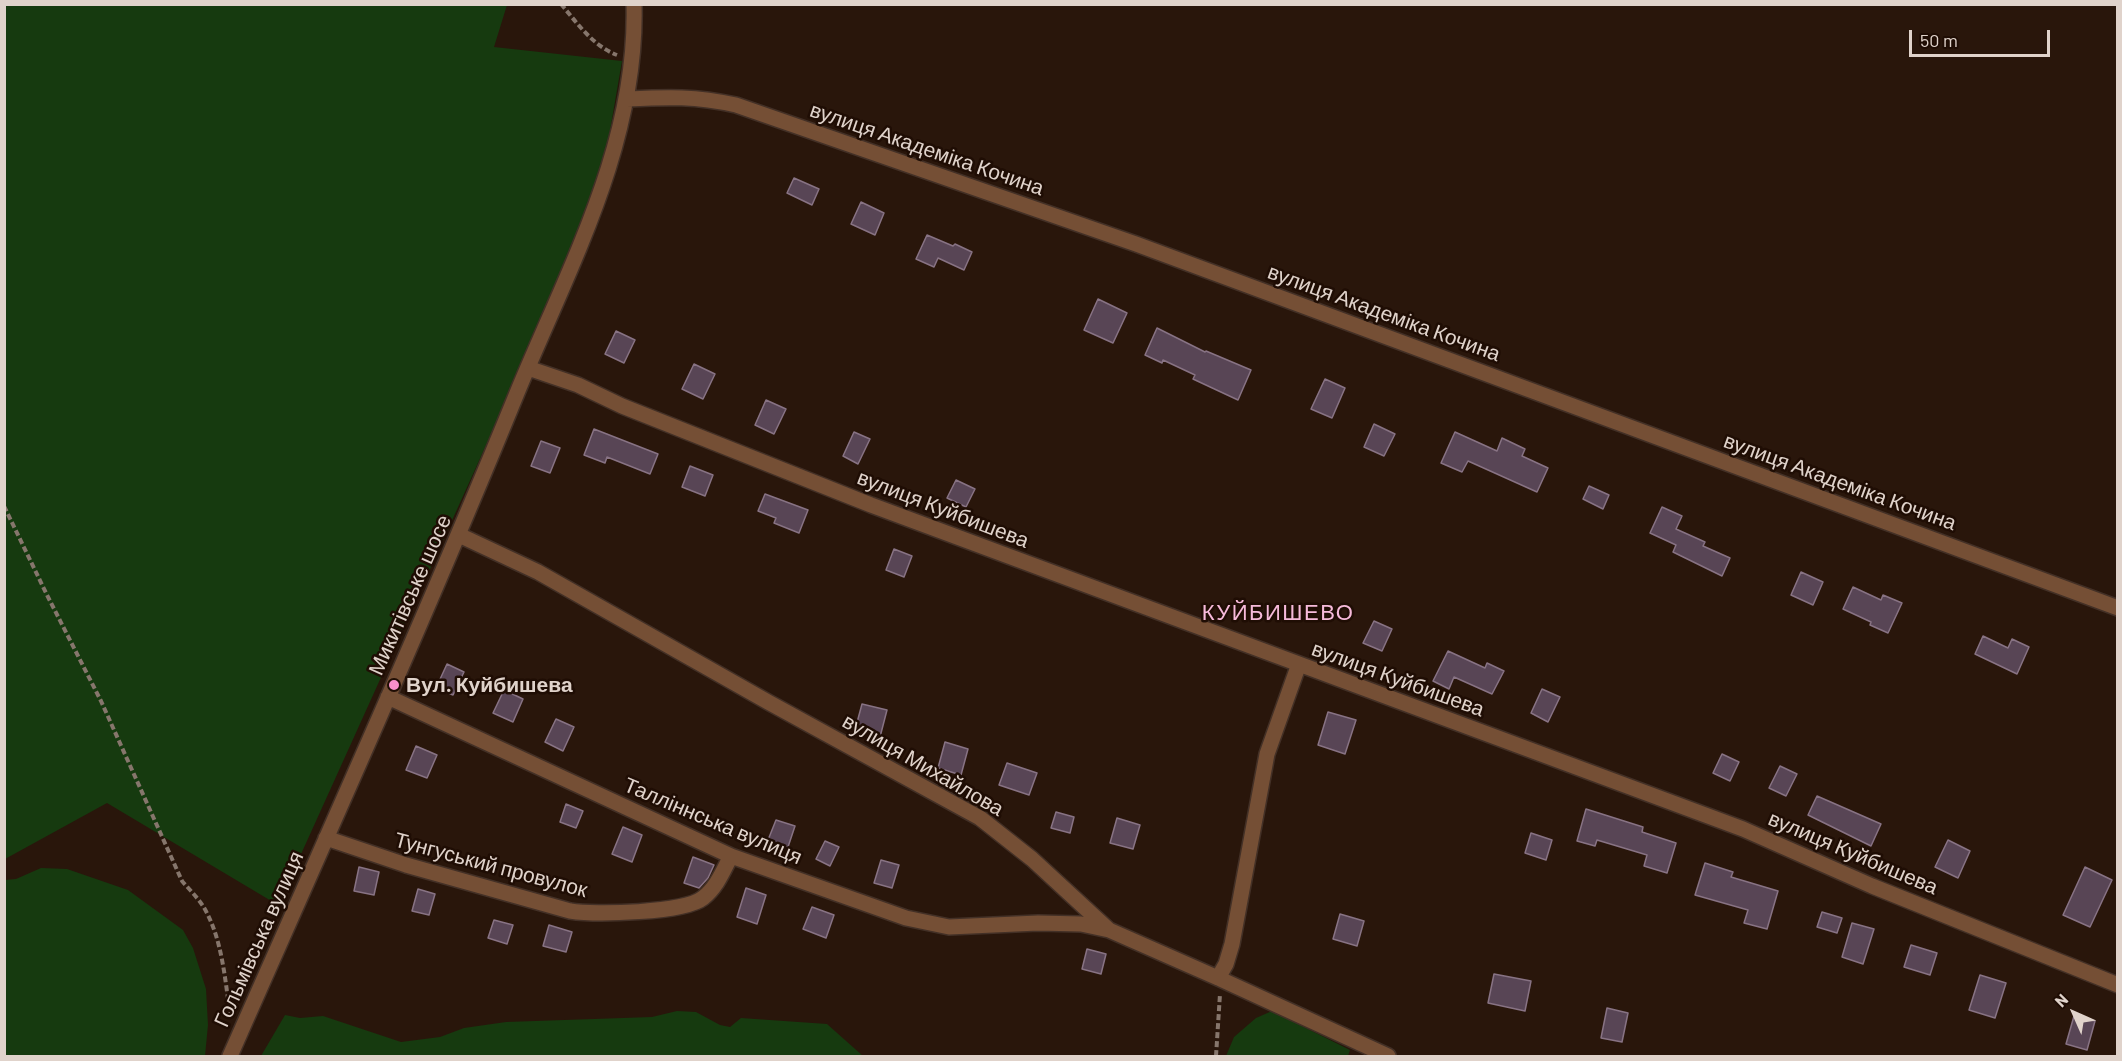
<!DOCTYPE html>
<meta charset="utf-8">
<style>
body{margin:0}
#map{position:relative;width:2122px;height:1061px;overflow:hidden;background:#29160b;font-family:Barlow,sans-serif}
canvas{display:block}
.frame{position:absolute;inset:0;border:6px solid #e0d3cb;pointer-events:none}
.north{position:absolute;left:2044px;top:983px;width:60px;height:60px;-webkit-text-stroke:4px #1f0d04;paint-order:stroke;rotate:315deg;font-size:16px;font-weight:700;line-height:24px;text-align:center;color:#e0d3cb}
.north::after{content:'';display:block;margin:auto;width:21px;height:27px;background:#e0d3cb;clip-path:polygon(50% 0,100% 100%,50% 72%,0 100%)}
.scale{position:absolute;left:1909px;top:30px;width:141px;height:27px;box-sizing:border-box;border:3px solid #e0d3cb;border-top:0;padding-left:8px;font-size:18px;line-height:21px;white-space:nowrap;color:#e0d3cb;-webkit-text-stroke:4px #1f0d04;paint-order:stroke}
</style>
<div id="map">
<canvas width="2122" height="1061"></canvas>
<div class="frame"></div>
<div class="north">N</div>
<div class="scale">50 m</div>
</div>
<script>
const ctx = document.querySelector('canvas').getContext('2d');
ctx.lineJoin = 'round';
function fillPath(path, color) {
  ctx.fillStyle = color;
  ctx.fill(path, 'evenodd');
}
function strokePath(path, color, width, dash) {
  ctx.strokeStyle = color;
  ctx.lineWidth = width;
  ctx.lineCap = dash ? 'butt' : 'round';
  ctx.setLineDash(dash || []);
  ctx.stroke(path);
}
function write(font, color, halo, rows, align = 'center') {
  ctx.font = font + ' Barlow,sans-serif';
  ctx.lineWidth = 5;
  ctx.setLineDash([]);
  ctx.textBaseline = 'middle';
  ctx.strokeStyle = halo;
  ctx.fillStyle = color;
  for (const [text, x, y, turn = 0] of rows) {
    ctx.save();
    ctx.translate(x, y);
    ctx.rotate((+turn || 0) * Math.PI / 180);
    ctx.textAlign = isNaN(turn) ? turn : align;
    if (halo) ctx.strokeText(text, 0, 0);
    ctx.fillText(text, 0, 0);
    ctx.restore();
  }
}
const green = new Path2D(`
 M 5,5 L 507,5 L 494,47 L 622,61 L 606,154 L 573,247 L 521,368 L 278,905 L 107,803 L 5,859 Z
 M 41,868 L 67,869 L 128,890 L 183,930 L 193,948 L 206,989 L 208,1025 L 205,1056 L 5,1056 L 5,880 L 16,879 Z
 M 677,1011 L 696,1012 L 720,1025 L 730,1027 L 741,1018 L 827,1024 L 863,1056 L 261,1056 L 285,1015 L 300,1018 L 323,1016 L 401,1042 L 440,1037 L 464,1028 L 506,1022 L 652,1017 Z
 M 1272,1011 L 1350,1050 L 1348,1056 L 1226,1056 L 1234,1037 L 1256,1018 Z`);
const building = new Path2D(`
 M 794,178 L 819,189 L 812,205 L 787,193 Z
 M 861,202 L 884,213 L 875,235 L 851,224 Z
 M 927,235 L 953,246 L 955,244 L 972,252 L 964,270 L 938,258 L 934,267 L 916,259 Z
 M 1098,299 L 1127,313 L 1113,343 L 1084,330 Z
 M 1157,328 L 1205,352 L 1206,351 L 1251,370 L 1238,400 L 1193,379 L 1195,375 L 1163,360 L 1162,363 L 1145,355 Z
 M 616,331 L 635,340 L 624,363 L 605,354 Z
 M 694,364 L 715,374 L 703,399 L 682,389 Z
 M 1325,379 L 1345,388 L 1332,418 L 1311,409 Z
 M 766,400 L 786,409 L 774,434 L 755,425 Z
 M 1374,424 L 1395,434 L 1384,456 L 1364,447 Z
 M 594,429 L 658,454 L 650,474 L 607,457 L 605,463 L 584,455 Z
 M 854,432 L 870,439 L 858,464 L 843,456 Z
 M 1455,432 L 1497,451 L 1502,438 L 1525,449 L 1522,456 L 1548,468 L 1537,492 L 1468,461 L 1462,472 L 1441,463 Z
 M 541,441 L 560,448 L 550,473 L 531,466 Z
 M 690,466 L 713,475 L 705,496 L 682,487 Z
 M 956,480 L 975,489 L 966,507 L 947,498 Z
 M 1589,486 L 1609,495 L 1603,509 L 1583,499 Z
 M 765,494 L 808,510 L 799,533 L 774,523 L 776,518 L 758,511 Z
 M 1662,507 L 1682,516 L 1676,529 L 1705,542 L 1703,546 L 1730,558 L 1722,576 L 1673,552 L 1676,545 L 1650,533 Z
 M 894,549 L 912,556 L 904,577 L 886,570 Z
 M 1801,572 L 1823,582 L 1813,605 L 1791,595 Z
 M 1853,587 L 1881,600 L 1883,595 L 1902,603 L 1888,633 L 1870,625 L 1871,622 L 1843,609 Z
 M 1374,621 L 1392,629 L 1382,651 L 1363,643 Z
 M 1983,636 L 2008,648 L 2012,639 L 2029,647 L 2017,674 L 1975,654 Z
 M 1448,651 L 1485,668 L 1487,663 L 1504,671 L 1492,694 L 1454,677 L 1449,689 L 1433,681 Z
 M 447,664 L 464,672 L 453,695 L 436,688 Z
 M 1542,689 L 1560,697 L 1548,722 L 1531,713 Z
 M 504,690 L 523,699 L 513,722 L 493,713 Z
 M 862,704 L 887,710 L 880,737 L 855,730 Z
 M 1328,712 L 1356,720 L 1345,754 L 1318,745 Z
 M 556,719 L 574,727 L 563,751 L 545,742 Z
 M 945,742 L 968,749 L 961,775 L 938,768 Z
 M 416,746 L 437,755 L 427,778 L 406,770 Z
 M 1722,754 L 1739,762 L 1730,781 L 1713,773 Z
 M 1007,763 L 1037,773 L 1029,795 L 999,785 Z
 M 1780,766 L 1797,774 L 1786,796 L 1769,788 Z
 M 1817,796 L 1881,824 L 1871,846 L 1808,815 Z
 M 566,804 L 583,811 L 576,828 L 560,822 Z
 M 1586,809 L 1643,827 L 1642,832 L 1676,843 L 1667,873 L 1644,866 L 1647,855 L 1597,840 L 1595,846 L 1577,841 Z
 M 1056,812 L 1074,817 L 1070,833 L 1051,828 Z
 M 1117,818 L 1140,825 L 1133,849 L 1110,843 Z
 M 776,820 L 795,826 L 788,847 L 768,840 Z
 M 623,827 L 642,835 L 632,862 L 612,854 Z
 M 1531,833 L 1552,840 L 1546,860 L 1525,853 Z
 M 1948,840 L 1970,851 L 1958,878 L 1935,867 Z
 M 825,841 L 839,847 L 830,866 L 816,859 Z
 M 693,857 L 714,865 L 708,878 L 699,888 L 684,883 Z
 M 881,860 L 899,865 L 892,888 L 874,883 Z
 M 1705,863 L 1733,872 L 1731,877 L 1778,891 L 1767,929 L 1744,923 L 1748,910 L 1695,895 Z
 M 359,867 L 379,872 L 374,895 L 354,891 Z
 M 2085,867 L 2112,880 L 2090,927 L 2063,915 Z
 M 746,888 L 766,895 L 757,924 L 737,917 Z
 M 418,889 L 435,894 L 429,915 L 412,911 Z
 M 812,907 L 834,915 L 826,938 L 803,929 Z
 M 1822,912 L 1842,918 L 1837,933 L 1817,927 Z
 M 1340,914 L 1364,921 L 1357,946 L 1333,939 Z
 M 494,920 L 513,925 L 507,944 L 488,938 Z
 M 1852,923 L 1874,929 L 1863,964 L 1842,957 Z
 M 549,925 L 572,932 L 566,952 L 543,946 Z
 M 1911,945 L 1937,953 L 1930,975 L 1904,967 Z
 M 1087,949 L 1106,954 L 1101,974 L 1082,969 Z
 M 1494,974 L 1531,981 L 1525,1011 L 1488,1003 Z
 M 1980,975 L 2006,983 L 1995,1018 L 1969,1010 Z
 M 1607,1008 L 1628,1013 L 1622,1042 L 1601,1038 Z
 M 2074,1016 L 2095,1021 L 2087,1050 L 2066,1044 Z`);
const path = new Path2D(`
 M 561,4 C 577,23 593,46 617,55
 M 4,506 L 47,595 L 101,701 L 182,881 C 189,889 197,897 203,906 C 222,937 225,979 230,1014
 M 1216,1056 L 1220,994`);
const minor = new Path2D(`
 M 627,99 C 669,97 695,96 736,105 L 1136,244 L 2118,608
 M 528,368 L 578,385 L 622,406 L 871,505 L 1743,829 L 1872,886 L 2118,985
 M 459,535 L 538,572 L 768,702 L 980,818 L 1032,859 L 1109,930 L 1218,978 L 1388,1056
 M 388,697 L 731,856 L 906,918 L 949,927 L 1038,923 L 1081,924 L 1109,930
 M 326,838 L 406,865 L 570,911 C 595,915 684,913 703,898 C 717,887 723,871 731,856
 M 1218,978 L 1226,964 L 1232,944 L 1267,754 L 1299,664
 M 230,1056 C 327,836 426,616 517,393 C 568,269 638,143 634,4`);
const markers = [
 [394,685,6,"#f890ca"]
];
const streetNames = [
 ["вулиця Академіка Кочина",927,149,19],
 ["вулиця Академіка Кочина",1384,313,20],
 ["вулиця Академіка Кочина",1840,482,20],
 ["вулиця Куйбишева",943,509,21],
 ["Микитівське шосе",410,595,-66],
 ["вулиця Куйбишева",1398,679,20],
 ["вулиця Михайлова",923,765,30],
 ["Талліннська вулиця",713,821,23],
 ["вулиця Куйбишева",1853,853,23],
 ["Тунгуський провулок",491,865,15],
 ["Гольмівська вулиця",259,939,-66]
];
const poiNames = [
 ["Вул. Куйбишева",406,685]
];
const neighbourhoodNames = [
 ["КУЙБИШЕВО",1278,613]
];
fillPath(green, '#163a0f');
fillPath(building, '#584555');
strokePath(building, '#887384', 1.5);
strokePath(minor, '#433026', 18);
strokePath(path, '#86766c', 4, [6, 3]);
strokePath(minor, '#754f35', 15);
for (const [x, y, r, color] of markers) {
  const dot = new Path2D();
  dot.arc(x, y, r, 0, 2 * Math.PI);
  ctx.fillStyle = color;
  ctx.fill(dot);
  strokePath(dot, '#1f0d04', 2);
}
write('21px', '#e0d3cb', '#1f0d04', streetNames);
write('bold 21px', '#e0d3cb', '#1f0d04', poiNames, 'left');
ctx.letterSpacing = '1.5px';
write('22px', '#f6bada', '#1f0d04', neighbourhoodNames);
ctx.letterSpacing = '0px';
</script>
